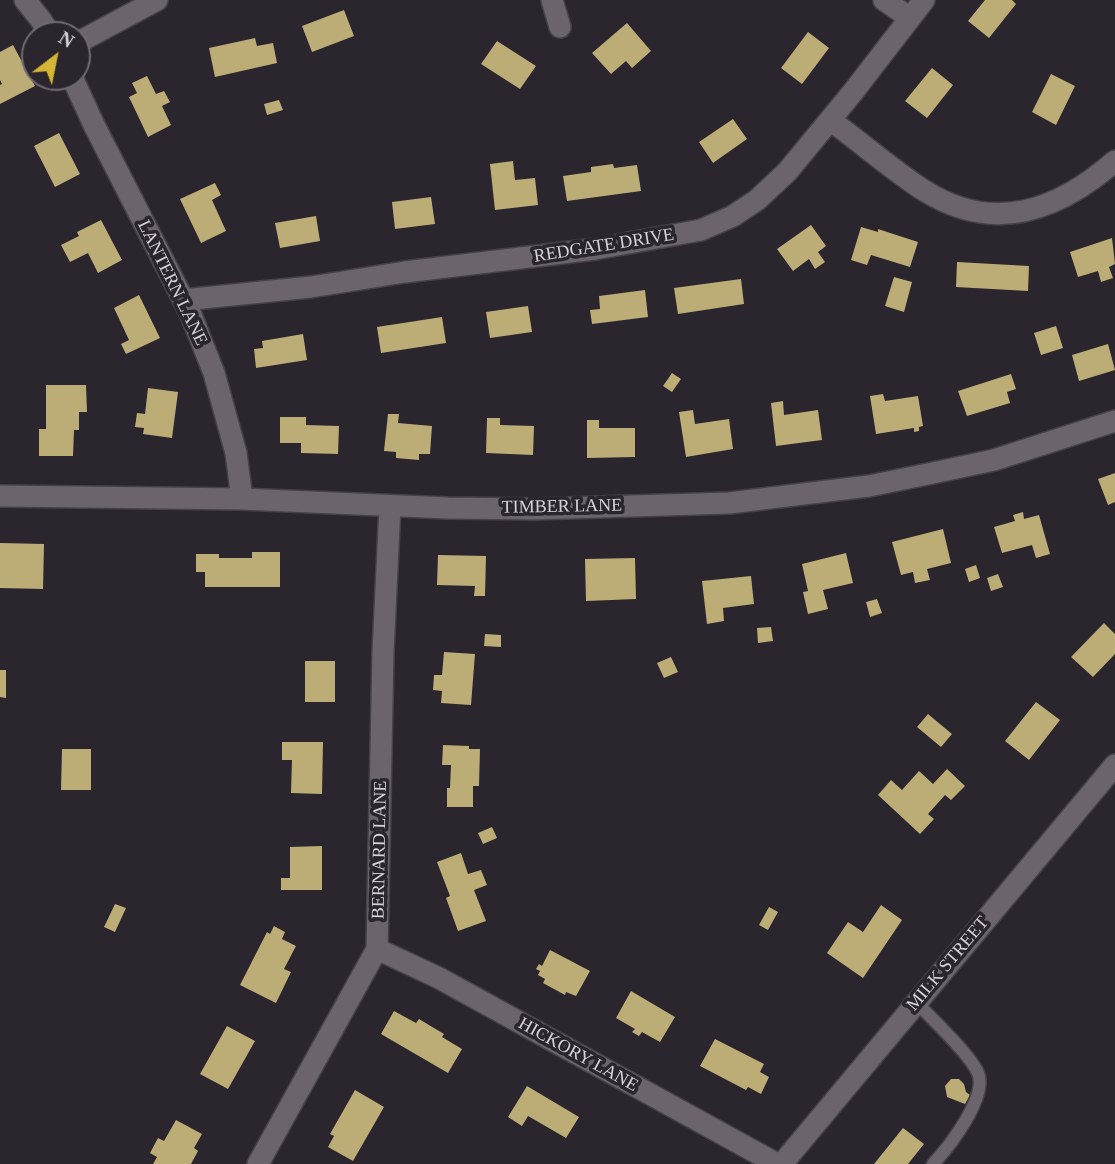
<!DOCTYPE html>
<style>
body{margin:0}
#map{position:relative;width:1115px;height:1164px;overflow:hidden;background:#2b252d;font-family:"Times New Roman",serif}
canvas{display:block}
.north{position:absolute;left:21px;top:21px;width:70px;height:70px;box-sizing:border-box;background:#2b252d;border:2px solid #6f6a71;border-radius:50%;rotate:32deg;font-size:19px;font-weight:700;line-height:28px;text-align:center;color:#d6d2d7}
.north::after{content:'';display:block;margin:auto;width:24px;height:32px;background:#d4b635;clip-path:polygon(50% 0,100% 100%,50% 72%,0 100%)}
</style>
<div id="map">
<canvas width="1115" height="1164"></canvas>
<div class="north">N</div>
</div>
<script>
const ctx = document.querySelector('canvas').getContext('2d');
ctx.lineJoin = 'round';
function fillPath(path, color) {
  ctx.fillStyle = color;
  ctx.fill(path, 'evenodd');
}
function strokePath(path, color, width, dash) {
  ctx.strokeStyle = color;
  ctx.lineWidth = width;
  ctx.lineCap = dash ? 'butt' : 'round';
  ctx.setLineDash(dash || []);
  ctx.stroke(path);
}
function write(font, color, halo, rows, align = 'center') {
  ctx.font = font + ' "Times New Roman",serif';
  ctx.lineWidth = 7;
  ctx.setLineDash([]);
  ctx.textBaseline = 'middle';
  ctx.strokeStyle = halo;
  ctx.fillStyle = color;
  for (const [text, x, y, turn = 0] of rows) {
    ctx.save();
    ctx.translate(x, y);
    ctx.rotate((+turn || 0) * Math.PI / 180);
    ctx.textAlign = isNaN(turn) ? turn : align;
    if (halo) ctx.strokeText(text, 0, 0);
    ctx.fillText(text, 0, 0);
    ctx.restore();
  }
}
const building = new Path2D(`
 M 985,0 L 1012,0 L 1016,4 L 989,38 L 968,21 Z
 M 344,10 L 354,36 L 312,52 L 302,26 Z
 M 627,23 L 651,51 L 632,68 L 626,61 L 611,74 L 592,53 Z
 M 808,32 L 829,48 L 802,84 L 781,68 Z
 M 255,38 L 257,46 L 273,43 L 277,63 L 215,77 L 209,48 Z
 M 497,41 L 536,66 L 520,89 L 481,64 Z
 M 13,45 L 35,86 L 0,104 L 0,85 L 2,84 L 0,80 L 0,52 Z
 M 932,68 L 953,85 L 927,118 L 905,101 Z
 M 1051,74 L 1075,86 L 1056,125 L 1032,112 Z
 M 147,76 L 156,94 L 164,91 L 170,102 L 162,106 L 171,125 L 148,137 L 129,97 L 137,93 L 132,83 Z
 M 279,100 L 283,110 L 267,115 L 264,104 Z
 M 733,119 L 747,139 L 713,163 L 699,142 Z
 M 59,133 L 80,174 L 55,187 L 34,146 Z
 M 513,161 L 515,180 L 535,178 L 538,205 L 495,210 L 490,164 Z
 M 613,164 L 614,168 L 637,165 L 641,191 L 567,201 L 563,176 L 591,172 L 591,167 Z
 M 215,183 L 221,195 L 212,200 L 226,231 L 201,243 L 180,199 Z
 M 431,197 L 435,224 L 395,229 L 392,202 Z
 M 316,216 L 320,241 L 280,248 L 275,223 Z
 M 101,220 L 122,260 L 98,273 L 88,253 L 70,262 L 61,245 L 79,236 L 77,232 Z
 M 811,225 L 826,246 L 818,252 L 825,262 L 815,269 L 809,259 L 793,271 L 777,249 Z
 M 861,227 L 878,232 L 878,229 L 918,242 L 910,267 L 871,255 L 867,265 L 851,260 Z
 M 1112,238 L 1115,264 L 1109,267 L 1113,278 L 1101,282 L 1098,271 L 1078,277 L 1070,252 Z
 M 957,262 L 1029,266 L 1028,291 L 956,287 Z
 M 894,277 L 912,282 L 904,312 L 885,306 Z
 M 741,279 L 744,304 L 678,314 L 674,288 Z
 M 645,290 L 648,317 L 592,324 L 590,310 L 600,309 L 599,296 Z
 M 139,295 L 160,338 L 126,354 L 121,344 L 129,340 L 114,308 Z
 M 528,306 L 532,332 L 490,338 L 486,312 Z
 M 442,317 L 446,343 L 381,353 L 377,327 Z
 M 1056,326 L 1063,348 L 1041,355 L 1034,333 Z
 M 303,334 L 307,360 L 256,368 L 254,349 L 263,348 L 262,341 Z
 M 1108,344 L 1115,370 L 1079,381 L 1072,355 Z
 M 672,373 L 681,379 L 672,392 L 663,386 Z
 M 1011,374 L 1016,389 L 1007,392 L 1010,403 L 967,416 L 958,391 Z
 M 46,385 L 86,385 L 87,412 L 79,412 L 79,430 L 74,430 L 73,456 L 39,456 L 39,429 L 46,429 Z
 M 148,388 L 178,392 L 172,438 L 143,434 L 144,428 L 135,427 L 137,413 L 145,414 Z
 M 883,394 L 885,401 L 918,396 L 923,426 L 919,427 L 919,431 L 914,432 L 914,428 L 876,434 L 870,396 Z
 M 783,401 L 784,415 L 818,410 L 822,440 L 776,446 L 771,403 Z
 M 693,410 L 695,424 L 729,419 L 733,449 L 686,457 L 679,412 Z
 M 388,414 L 399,414 L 398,423 L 432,426 L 430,454 L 419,454 L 419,460 L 396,458 L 396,452 L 384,451 Z
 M 280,417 L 306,417 L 306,425 L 339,426 L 338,454 L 301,453 L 301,443 L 280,443 Z
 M 487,418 L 500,418 L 500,425 L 534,426 L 533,455 L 486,453 Z
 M 587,420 L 599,420 L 599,428 L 635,428 L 635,457 L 587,458 Z
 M 1115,473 L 1115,502 L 1108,505 L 1098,479 Z
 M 1023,512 L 1024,519 L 1039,515 L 1050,554 L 1036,558 L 1032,545 L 1002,553 L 994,527 L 1015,521 L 1013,515 Z
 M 943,529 L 951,563 L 927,569 L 930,580 L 915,583 L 913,572 L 901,575 L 892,542 Z
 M 0,543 L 44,544 L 43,589 L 0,588 Z
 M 252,552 L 280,552 L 280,587 L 205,587 L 205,572 L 196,572 L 196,554 L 219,554 L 219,558 L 252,558 Z
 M 846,553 L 853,583 L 823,590 L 828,609 L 808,614 L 803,592 L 808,591 L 802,564 Z
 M 438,555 L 486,556 L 485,596 L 474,596 L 475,586 L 437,585 Z
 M 635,558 L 636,599 L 586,601 L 585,559 Z
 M 976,565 L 980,578 L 969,582 L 965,569 Z
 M 998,574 L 1003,587 L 991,591 L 987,578 Z
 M 751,576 L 754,604 L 723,608 L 724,621 L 707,624 L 702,581 Z
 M 877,599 L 882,613 L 870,617 L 866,602 Z
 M 1104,623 L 1115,634 L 1115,654 L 1093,677 L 1071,657 Z
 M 771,627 L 773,641 L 758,643 L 757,628 Z
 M 485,634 L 501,635 L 501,647 L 484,646 Z
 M 444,652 L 475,654 L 471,705 L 441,703 L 442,691 L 433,690 L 434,675 L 442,675 Z
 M 671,657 L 678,672 L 664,678 L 657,663 Z
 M 305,661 L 335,661 L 335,702 L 305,702 Z
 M 0,670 L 6,670 L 6,698 L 0,697 Z
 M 1036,702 L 1060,720 L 1029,760 L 1005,741 Z
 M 928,714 L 952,734 L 941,747 L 917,727 Z
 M 282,742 L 323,742 L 322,794 L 291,793 L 292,760 L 282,760 Z
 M 443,745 L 469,746 L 469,749 L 480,749 L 479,786 L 473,786 L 473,807 L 447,807 L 447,788 L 450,788 L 451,765 L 442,765 Z
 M 62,749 L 91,749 L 91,790 L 61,790 Z
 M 947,769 L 965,786 L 951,800 L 945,795 L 928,814 L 934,819 L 920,834 L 878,795 L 891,780 L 902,790 L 919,771 L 933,784 Z
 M 492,827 L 497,838 L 483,844 L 478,833 Z
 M 322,846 L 322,890 L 281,890 L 281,878 L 290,878 L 290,847 Z
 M 461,853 L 468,874 L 481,870 L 487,885 L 474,890 L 486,921 L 458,931 L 446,898 L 450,896 L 437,862 Z
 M 115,904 L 126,908 L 115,932 L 104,927 Z
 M 881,905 L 902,920 L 863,978 L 827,953 L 848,922 L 863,932 Z
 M 769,907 L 778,912 L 768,930 L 759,925 Z
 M 274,926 L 285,932 L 282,939 L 296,946 L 284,969 L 291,972 L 276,1003 L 240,985 L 267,932 L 270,934 Z
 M 550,950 L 590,971 L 576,996 L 566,992 L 565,995 L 543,983 L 545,979 L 538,975 L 540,971 L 536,969 L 539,964 L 542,966 Z
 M 631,991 L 675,1017 L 660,1042 L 642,1032 L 639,1036 L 632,1032 L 635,1029 L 616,1018 Z
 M 394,1011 L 416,1023 L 419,1019 L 444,1034 L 442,1037 L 462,1049 L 448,1073 L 381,1034 Z
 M 227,1026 L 255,1041 L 228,1089 L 200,1074 Z
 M 715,1039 L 764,1064 L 760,1072 L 769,1077 L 761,1094 L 748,1087 L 746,1090 L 700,1066 Z
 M 951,1079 L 959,1079 L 964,1084 L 966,1092 L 970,1095 L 965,1104 L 947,1097 L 945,1086 Z
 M 527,1086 L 579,1117 L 566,1138 L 528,1116 L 522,1126 L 508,1117 Z
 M 355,1090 L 384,1107 L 353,1161 L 328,1147 L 334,1136 L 330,1134 Z
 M 176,1120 L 202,1134 L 194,1148 L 198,1151 L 191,1164 L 153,1164 L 157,1157 L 150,1153 L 158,1138 L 164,1141 Z
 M 903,1128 L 924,1144 L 908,1164 L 874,1164 Z`);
const service = new Path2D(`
 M 916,1002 C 931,1018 970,1054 978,1073 C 988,1097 949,1147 933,1164`);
const minor = new Path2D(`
 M 25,0 L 41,20 L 50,35
 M 552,0 L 560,27
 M 884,0 L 910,18
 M 77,43 L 157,0
 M 72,77 L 94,125 L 191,315 L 214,373 L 236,453 L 242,499
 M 830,120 C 862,143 892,170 925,191 C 994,234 1058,211 1115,161
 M 183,300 L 311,287 L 405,272 L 595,249 L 701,230 L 733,216 L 757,200 L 787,172 L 853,92 L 924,0
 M 0,496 L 242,499 L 448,508 L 535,509 L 729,503 L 869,486 L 928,474 L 994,460 L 1115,421
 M 377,949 L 439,978 L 777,1164
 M 258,1164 L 377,949 L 383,652 L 390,506`);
const tertiary = new Path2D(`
 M 782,1164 L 1115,765`);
const streetNames = [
 ["REDGATE DRIVE",604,246,-9],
 ["LANTERN LANE",172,283,64],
 ["TIMBER LANE",562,507,-1],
 ["BERNARD LANE",380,850,-89],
 ["MILK STREET",948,964,-50],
 ["HICKORY LANE",578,1055,29]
];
fillPath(building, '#bcad77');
strokePath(service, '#464147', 15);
strokePath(minor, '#464147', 24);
strokePath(tertiary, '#464147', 24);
strokePath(service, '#6b646d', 12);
strokePath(minor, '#6b646d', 21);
strokePath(tertiary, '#6b646d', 21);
write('18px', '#d6d2d7', '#2b252d', streetNames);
</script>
